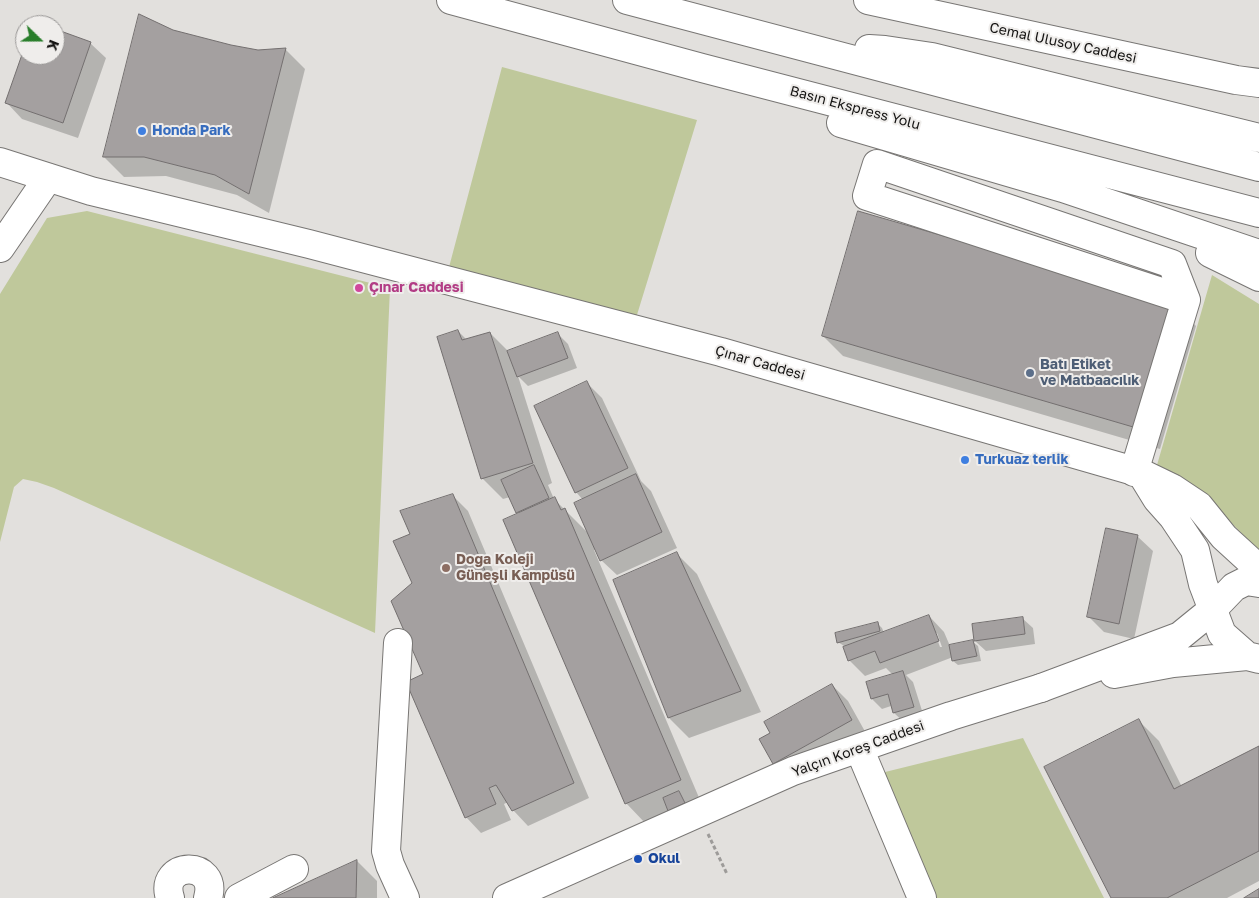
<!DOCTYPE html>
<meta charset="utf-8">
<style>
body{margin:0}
#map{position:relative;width:1259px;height:898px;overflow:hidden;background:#e2e0dd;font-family:"Golos Text",sans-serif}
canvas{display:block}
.north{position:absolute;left:15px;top:15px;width:50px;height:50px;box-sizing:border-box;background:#efedeb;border:1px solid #989695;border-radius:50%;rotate:112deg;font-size:14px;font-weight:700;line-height:20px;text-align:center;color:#151413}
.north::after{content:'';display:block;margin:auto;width:18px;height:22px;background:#297e2b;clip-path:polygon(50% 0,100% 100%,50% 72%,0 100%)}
</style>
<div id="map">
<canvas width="1259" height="898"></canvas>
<div class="north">K</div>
</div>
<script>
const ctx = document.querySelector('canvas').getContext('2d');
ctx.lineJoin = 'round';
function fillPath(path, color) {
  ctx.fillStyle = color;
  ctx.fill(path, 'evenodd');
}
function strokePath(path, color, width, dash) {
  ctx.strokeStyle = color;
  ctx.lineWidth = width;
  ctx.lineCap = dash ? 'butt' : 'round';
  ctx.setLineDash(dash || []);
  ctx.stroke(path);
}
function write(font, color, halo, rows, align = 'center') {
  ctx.font = font + ' "Golos Text",sans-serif';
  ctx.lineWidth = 4;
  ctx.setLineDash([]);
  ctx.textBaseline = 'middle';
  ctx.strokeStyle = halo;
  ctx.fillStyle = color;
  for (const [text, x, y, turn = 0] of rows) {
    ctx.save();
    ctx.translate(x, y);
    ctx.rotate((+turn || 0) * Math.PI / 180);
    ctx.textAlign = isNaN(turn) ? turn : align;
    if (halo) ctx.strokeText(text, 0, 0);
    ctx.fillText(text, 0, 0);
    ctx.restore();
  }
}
const green = new Path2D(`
 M 502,67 L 697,120 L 636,318 L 448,271 Z
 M 87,211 L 390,288 L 375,633 L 54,488 L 37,482 L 23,479 L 14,487 L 0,542 L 0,294 L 47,218 Z
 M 1212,275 L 1259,304 L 1259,551 L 1208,499 L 1157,465 Z
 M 1023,738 L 1104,898 L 928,898 L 877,774 Z`);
const shadow = new Path2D(`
 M 55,30 L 90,43 L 106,58 L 78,138 L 22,119 L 7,103 L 25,50 L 25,55 L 55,55 Z
 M 172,31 L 230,46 L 258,51 L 285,49 L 305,69 L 269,213 L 237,195 L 166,176 L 124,177 L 104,157 Z
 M 1176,305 L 1196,326 L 1160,449 L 843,356 L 823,336 Z
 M 458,331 L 467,340 L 490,333 L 509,352 L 558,334 L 568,344 L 577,368 L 528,386 L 518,376 L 552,483 L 548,485 L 554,499 L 588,533 L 583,500 L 576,492 L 587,383 L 602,398 L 641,481 L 651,491 L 677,548 L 617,575 L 601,560 L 596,549 L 594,550 L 700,800 L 646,824 L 626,803 L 519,514 L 510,497 L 503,499 L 482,478 Z
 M 452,495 L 468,511 L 589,798 L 528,826 L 513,810 L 508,802 L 504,804 L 511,820 L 481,833 L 466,817 L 424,675 L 413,584 L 412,535 Z
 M 1137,536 L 1153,551 L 1134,639 L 1104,632 L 1089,617 Z
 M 677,554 L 697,574 L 761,712 L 689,738 L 669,718 L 615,581 Z
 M 929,616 L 944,632 L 950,646 L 973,642 L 978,646 L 981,661 L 958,665 L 953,661 L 953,657 L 906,675 L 913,682 L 924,717 L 905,723 L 894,713 L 891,706 L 882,709 L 872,699 L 893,675 L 886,668 L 865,676 L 849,660 L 844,646 L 838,642 L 877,623 L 882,628 L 884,633 ZM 935,633 L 937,633 L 942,647 L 940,647 Z
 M 1022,618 L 1033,628 L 1035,644 L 986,651 L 975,641 Z
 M 832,685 L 848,701 L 867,735 L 789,779 L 774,763 L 771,733 Z
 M 1139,721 L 1159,741 L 1182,787 L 1259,747 L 1259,881 L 1227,898 L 1112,898 Z
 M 357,861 L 377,881 L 377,898 L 276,898 Z`);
const building = new Path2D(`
 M 139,14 L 173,30 L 231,45 L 258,50 L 286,48 L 249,194 L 215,175 L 144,157 L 103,157 Z
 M 55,29 L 91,42 L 63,123 L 5,103 L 25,46 L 25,55 L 55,55 Z
 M 858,211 L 1177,304 L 1140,429 L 822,336 Z
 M 458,330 L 462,340 L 490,332 L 533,463 L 481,479 L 437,337 Z
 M 558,332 L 568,358 L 517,377 L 507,351 Z
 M 587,381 L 628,468 L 575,493 L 534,406 Z
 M 534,465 L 549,498 L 516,513 L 501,480 Z
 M 636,474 L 662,532 L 600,561 L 574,503 Z
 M 453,494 L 574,783 L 512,811 L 496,785 L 489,788 L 496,804 L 465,818 L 406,682 L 423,674 L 391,601 L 412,583 L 393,541 L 410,534 L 400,511 Z
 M 555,497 L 561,510 L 565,508 L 681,780 L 625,804 L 503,520 Z
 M 1106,528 L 1138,535 L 1119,624 L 1087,617 Z
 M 677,552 L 741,691 L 668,718 L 613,580 Z
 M 929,615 L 939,641 L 880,663 L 875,651 L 848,661 L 843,647 Z
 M 1023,617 L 1025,634 L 974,641 L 972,624 Z
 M 878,622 L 880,631 L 837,643 L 835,633 Z
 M 973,640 L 977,656 L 952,661 L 949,645 Z
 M 903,671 L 914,707 L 893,713 L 888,694 L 871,699 L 866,682 Z
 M 832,684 L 852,720 L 773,764 L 759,739 L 770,733 L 764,722 Z
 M 1139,719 L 1174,789 L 1259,746 L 1259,851 L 1167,898 L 1111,898 L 1044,767 Z
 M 679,791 L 685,803 L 668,811 L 663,798 Z
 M 357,860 L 356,898 L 273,898 Z
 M 1259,889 L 1259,898 L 1244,898 Z`);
const path = new Path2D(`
 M 708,834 L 727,874`);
const minor = new Path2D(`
 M 0,248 L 48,178
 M 1134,472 L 1186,300 L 1172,264 L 877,164 L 867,196 L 1186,300
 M 398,643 L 386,851 L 390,865 L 405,898
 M 859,748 L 922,898
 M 170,898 C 158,861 219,859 208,898
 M 239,898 L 294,869
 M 507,898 L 793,771 L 951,716 L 1041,688`);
const major = new Path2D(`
 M 868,0 L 1236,80 L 1259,83
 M 0,162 L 91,191 L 309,244 L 721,352 L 1141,473 L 1172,488 L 1199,506 L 1224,537 L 1259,569
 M 1141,473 L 1157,499 L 1173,517 L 1195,550 L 1203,584 L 1222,634 L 1247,656
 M 1114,674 L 1173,663 L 1247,656 L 1259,659
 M 1041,688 L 1180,636 L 1212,610 L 1234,587 L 1246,581 L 1259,583`);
const highway = new Path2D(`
 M 451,0 L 702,68 L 1259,213
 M 627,0 L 1259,167
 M 869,49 L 885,50 L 932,57 L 1259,138
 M 841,123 L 1063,188 L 1259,254
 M 1210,253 L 1259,277`);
const markers = [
 [142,131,5,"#3f7fe0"],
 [359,288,5,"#d1479c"],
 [1030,373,5,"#5c6f8a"],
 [965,460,5,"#3f7fe0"],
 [446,568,5,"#8d6e63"],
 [638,859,5,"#1a4fb4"]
];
const streetNames = [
 ["Cemal Ulusoy Caddesi",1063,43,12],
 ["Basın Ekspress Yolu",855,108,15],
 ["Çınar Caddesi",760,363,16],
 ["Yalçın Koreş Caddesi",858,749,-20]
];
const shopNames = [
 ["Honda Park",152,131],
 ["Turkuaz terlik",975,460]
];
const hotelNames = [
 ["Çınar Caddesi",369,288]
];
const serviceNames = [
 ["Batı Etiket",1040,365],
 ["ve Matbaacılık",1040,381]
];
const educationNames = [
 ["Doğa Koleji",456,560],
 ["Güneşli Kampüsü",456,576]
];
const transitNames = [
 ["Okul",648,859]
];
fillPath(green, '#bfc89b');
fillPath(shadow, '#0003');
fillPath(building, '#a4a0a0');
strokePath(building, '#736f6f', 1);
strokePath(minor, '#787674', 30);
strokePath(major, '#787674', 30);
strokePath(highway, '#787674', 30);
strokePath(path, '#9d9b99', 3, [4, 2.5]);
strokePath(minor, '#fff', 28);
strokePath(major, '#fff', 28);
strokePath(highway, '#fff', 28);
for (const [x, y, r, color] of markers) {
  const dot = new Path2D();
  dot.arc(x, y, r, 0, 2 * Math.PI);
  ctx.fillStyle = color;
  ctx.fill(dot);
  strokePath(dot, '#efedeb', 2);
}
write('14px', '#151413', '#efedeb', streetNames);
write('bold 14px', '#366cbe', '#efedeb', shopNames, 'left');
write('bold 14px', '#b23c85', '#efedeb', hotelNames, 'left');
write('bold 14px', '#4e5e75', '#efedeb', serviceNames, 'left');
write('bold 14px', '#785e54', '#efedeb', educationNames, 'left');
write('bold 14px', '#164399', '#efedeb', transitNames, 'left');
</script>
